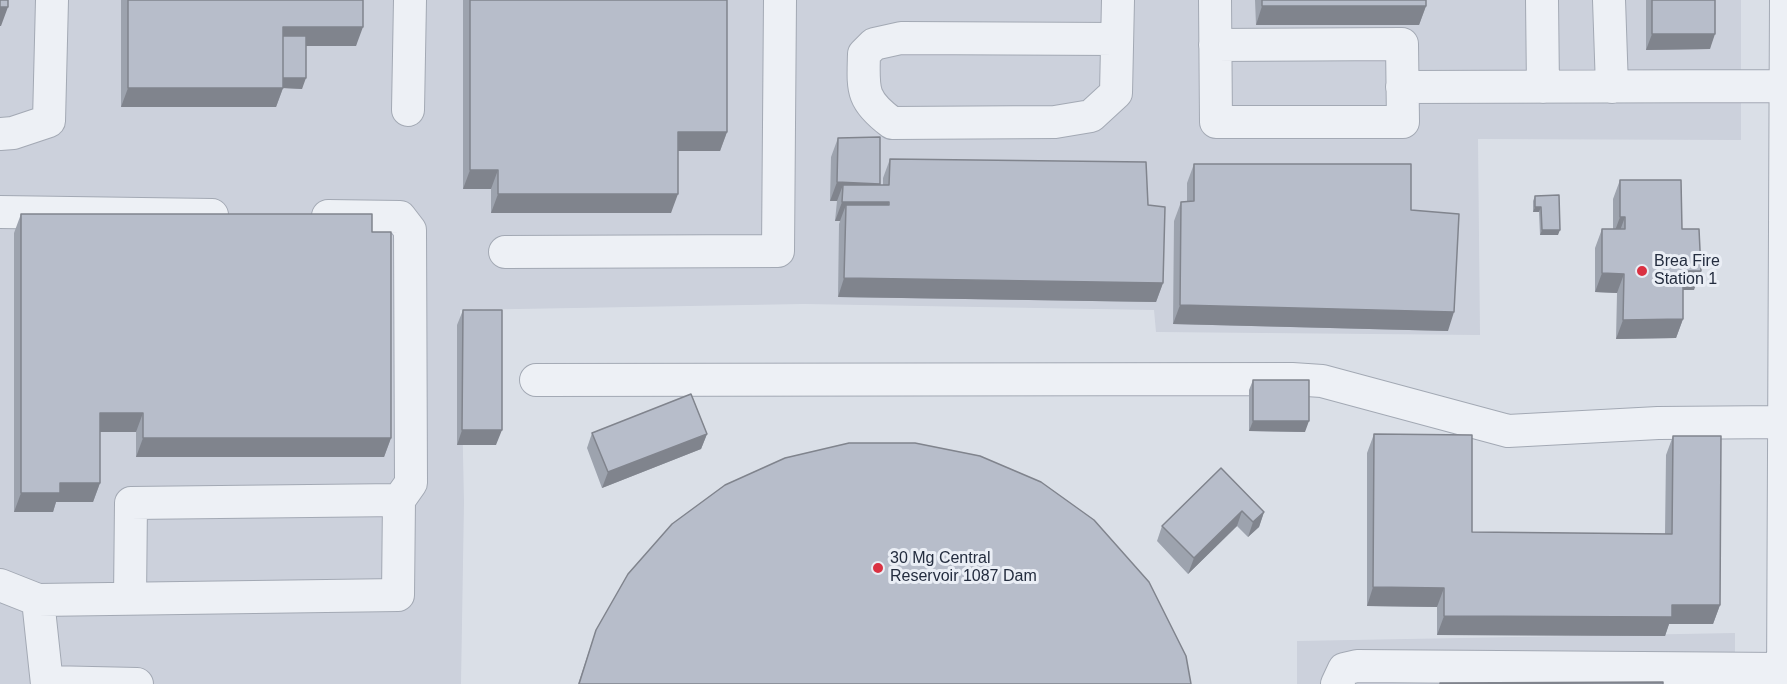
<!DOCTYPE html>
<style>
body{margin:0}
canvas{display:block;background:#dadfe7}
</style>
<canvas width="1787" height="684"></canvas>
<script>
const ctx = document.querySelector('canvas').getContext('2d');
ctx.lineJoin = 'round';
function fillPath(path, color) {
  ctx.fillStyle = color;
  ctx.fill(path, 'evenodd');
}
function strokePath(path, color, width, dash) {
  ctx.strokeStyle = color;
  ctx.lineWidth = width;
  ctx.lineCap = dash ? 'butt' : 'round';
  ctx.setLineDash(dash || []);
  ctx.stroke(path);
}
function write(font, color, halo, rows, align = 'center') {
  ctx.font = font + ' Helvetica,sans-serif';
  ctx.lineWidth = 6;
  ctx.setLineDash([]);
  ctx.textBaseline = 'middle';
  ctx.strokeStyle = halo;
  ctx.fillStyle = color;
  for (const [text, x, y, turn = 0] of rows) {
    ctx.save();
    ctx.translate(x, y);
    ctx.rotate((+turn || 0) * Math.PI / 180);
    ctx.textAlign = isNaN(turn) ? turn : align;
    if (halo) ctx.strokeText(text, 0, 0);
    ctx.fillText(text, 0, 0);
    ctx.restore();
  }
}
const built = new Path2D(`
 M 0,0 L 1741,0 L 1741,140 L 1478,139 L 1480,335 L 1156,332 L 1154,310 L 804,304 L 460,310 L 464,502 L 461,684 L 0,684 Z
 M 1735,633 L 1735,684 L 1297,684 L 1297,641 Z`);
const minor = new Path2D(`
 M 1215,0 L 1216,122 L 1403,122 L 1402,44 L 1215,45
 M 1542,0 L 1543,87
 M 1609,0 L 1612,87
 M 1117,39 L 901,38 L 874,44 L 864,54 C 863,90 861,100 892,123 L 1055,122 L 1091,116 L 1116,93 L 1118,0
 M 1402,87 L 1787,86
 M 408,110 L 410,0
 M 0,134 L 13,133 L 49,121 L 52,0
 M 0,212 L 212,215
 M 328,216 L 400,217 L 410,230 L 411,483 L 399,500
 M 505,252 L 778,251 L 780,0
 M 536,380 L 1292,379 L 1322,381 L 1508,431 L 1658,423 L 1783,422
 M 0,585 L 38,600 L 398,595 L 399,500 L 131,503 L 130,598
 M 38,600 L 47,684
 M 47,682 L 137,684
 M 1337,684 L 1344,669 L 1357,666 L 1783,669
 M 1783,684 L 1786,0`);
const wall = new Path2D(`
 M 121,0 L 363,0 L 356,46 L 306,46 L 302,89 L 283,88 L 276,107 L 121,107 Z
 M 463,0 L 727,0 L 727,132 L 720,151 L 678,151 L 671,213 L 491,213 L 491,189 L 463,189 Z
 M 1255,0 L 1444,0 L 1426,0 L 1426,6 L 1419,25 L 1256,25 Z
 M 1646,0 L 1715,0 L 1710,49 L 1646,50 Z
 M 838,138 L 880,185 L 883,185 L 883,178 L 890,159 L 1148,205 L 1163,283 L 1156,302 L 838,297 L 839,224 L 840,221 L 835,221 L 837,201 L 830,201 L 831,157 Z
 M 1194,164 L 1411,210 L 1448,331 L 1173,324 L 1174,221 L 1181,202 L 1187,202 L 1187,183 Z
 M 1620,180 L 1682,229 L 1694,290 L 1683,290 L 1683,319 L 1676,338 L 1616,339 L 1617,293 L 1595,292 L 1595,248 L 1602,229 L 1613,229 L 1613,199 Z
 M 1535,196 L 1558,235 L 1540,235 L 1539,212 L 1533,212 L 1533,201 Z
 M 21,214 L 372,232 L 391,438 L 384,457 L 136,457 L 136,432 L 100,432 L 100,483 L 93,502 L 56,502 L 53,512 L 14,512 L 14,233 Z
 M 463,310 L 496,445 L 457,445 L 457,325 Z
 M 1253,380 L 1305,432 L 1249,431 L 1249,390 Z
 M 592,433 L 707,434 L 701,449 L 602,488 L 587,448 Z
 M 1374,434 L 1472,532 L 1665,534 L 1666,455 L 1673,436 L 1720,605 L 1713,624 L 1669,624 L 1665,636 L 1437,635 L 1437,607 L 1367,606 L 1367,453 Z
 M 1221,468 L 1264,512 L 1259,527 L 1248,537 L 1237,526 L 1188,574 L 1157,541 L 1162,526 Z
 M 596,630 L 1191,684 L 578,684 Z`);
const shadedWall = new Path2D(`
 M 1262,6 L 1426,6 L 1419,25 L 1256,25 Z
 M 0,7 L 8,7 L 1,26 L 0,26 Z
 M 283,27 L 363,27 L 356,46 L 282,46 Z
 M 1652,34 L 1715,34 L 1710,49 L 1646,50 Z
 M 282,78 L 306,78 L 302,89 L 283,88 L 276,107 L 121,107 L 128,88 Z
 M 678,132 L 727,132 L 720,151 L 671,151 Z
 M 470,170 L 498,170 L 491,189 L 463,189 Z
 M 837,182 L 880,184 L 873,202 L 889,202 L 882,221 L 846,205 L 840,221 L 835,221 L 842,202 L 843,185 L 837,201 L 830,201 Z
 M 498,194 L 678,194 L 671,213 L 491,213 Z
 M 1535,207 L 1541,207 L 1539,212 L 1533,212 Z
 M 1620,217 L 1625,217 L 1618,236 L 1613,236 Z
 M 1542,230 L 1560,230 L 1558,235 L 1540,235 Z
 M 1683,271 L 1701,271 L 1694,290 L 1676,290 Z
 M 1602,273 L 1624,274 L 1617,293 L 1595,292 Z
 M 844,278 L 1163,283 L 1156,302 L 838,297 Z
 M 1180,305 L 1454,312 L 1448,331 L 1173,324 Z
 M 1683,319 L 1676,338 L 1616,339 L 1623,320 Z
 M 100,413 L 143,413 L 136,432 L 93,432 Z
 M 1253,421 L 1309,421 L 1305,432 L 1249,431 Z
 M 462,430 L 502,430 L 496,445 L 457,445 Z
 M 707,434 L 701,449 L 602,488 L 608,472 Z
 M 143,438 L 391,438 L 384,457 L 136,457 Z
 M 60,483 L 100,483 L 93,502 L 56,502 L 53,512 L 14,512 L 21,493 Z
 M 1242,511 L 1237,526 L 1188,574 L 1194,558 Z
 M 1264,512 L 1259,527 L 1248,537 L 1253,522 Z
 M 1373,587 L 1444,588 L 1437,607 L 1367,606 Z
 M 1672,605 L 1720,605 L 1713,624 L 1669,624 L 1665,636 L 1437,635 L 1444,616 Z`);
const building = new Path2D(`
 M 0,0 L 8,0 L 8,7 L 0,7 Z
 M 128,0 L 363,0 L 363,27 L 283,27 L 283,88 L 128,88 Z
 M 470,0 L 727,0 L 727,132 L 678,132 L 678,194 L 498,194 L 498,170 L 470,170 Z
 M 1262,0 L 1426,0 L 1426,6 L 1262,6 Z
 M 1652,0 L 1715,0 L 1715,34 L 1652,34 Z
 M 283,36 L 306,36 L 306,78 L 283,78 Z
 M 880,137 L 880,184 L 837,182 L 838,138 Z
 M 890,159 L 1146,162 L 1148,205 L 1165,207 L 1163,283 L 844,278 L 846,205 L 889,205 L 889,202 L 842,202 L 843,185 L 889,185 Z
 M 1194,164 L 1411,164 L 1411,210 L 1459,214 L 1454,312 L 1180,305 L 1181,202 L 1194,201 Z
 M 1620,180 L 1681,180 L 1682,229 L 1699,229 L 1701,271 L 1683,271 L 1683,319 L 1623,320 L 1624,274 L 1602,273 L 1602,229 L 1625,229 L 1625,217 L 1620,217 Z
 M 1559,195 L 1560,230 L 1542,230 L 1541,207 L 1535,207 L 1535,196 Z
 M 21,214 L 372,214 L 372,232 L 391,232 L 391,438 L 143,438 L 143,413 L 100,413 L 100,483 L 60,483 L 60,493 L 21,493 Z
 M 463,310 L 502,310 L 502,430 L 462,430 Z
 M 1253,380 L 1309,380 L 1309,421 L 1253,421 Z
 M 691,394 L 707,434 L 608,472 L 592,433 Z
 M 1374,434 L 1472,435 L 1472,532 L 1672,534 L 1673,436 L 1721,436 L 1720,605 L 1672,605 L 1672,617 L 1444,616 L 1444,588 L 1373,587 Z
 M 849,443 L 915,443 L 980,456 L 1041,482 L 1094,520 L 1149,582 L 1186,656 L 1191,684 L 579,684 L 596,630 L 628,574 L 672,524 L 725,485 L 785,458 Z
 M 1221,468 L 1264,512 L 1253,522 L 1242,511 L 1194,558 L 1162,526 Z
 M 1663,682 L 1663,684 L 1440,684 L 1440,683 Z`);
const markers = [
 [1642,271,6,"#da3142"],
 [878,568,6,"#da3142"]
];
const poiNames = [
 ["Brea Fire",1654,262],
 ["Station 1",1654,280],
 ["30 Mg Central",890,559],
 ["Reservoir 1087 Dam",890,577]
];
fillPath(built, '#ccd1dc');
strokePath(minor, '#a3a9b4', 34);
strokePath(minor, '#edf0f5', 32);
fillPath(wall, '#9da3ae');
fillPath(shadedWall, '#80848d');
fillPath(building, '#b7bdca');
strokePath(building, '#80848d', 1.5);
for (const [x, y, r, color] of markers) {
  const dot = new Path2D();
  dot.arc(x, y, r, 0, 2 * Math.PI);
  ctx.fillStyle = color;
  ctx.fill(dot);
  strokePath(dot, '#eaeef5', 2);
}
write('16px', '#232c3e', '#eaeef5', poiNames, 'left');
</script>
